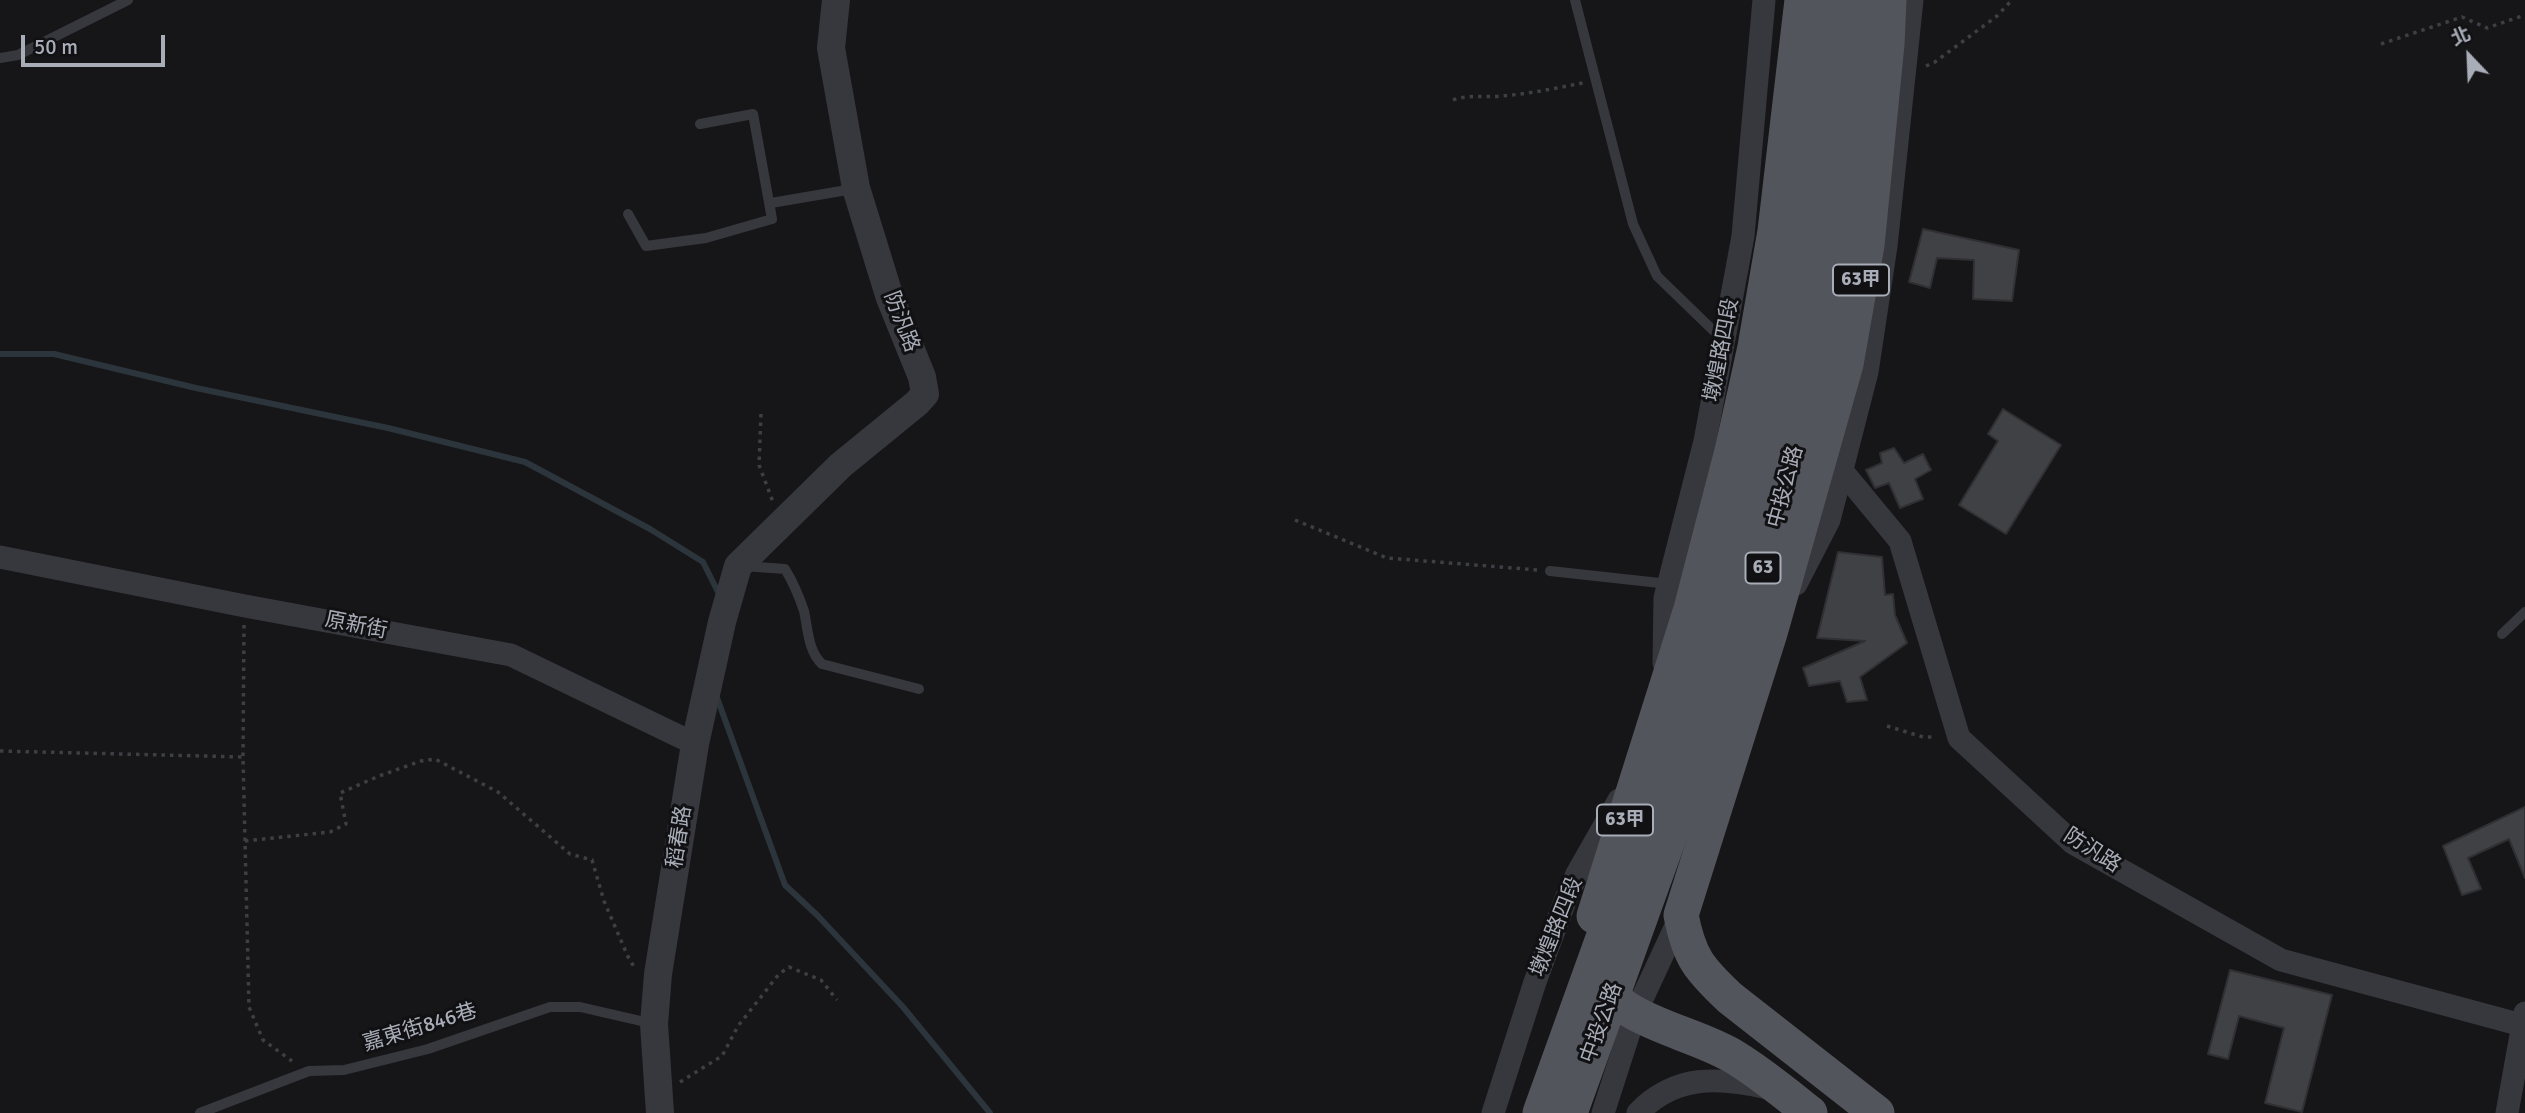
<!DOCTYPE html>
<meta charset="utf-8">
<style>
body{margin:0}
#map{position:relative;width:2525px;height:1113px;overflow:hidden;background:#161618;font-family:Signika,"Noto Sans TC",sans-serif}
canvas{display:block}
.north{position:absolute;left:2434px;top:21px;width:70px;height:70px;-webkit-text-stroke:5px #111113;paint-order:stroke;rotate:337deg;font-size:19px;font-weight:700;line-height:28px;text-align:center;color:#a8adb8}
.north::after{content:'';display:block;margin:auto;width:24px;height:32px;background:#a8adb8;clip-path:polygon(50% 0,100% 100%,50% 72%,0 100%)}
.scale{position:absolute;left:21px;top:35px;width:144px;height:32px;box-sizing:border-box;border:4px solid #a8adb8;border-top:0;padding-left:9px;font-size:21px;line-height:24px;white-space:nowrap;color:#a8adb8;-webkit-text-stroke:5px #111113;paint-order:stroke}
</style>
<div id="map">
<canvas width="2525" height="1113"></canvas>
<div class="north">北</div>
<div class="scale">50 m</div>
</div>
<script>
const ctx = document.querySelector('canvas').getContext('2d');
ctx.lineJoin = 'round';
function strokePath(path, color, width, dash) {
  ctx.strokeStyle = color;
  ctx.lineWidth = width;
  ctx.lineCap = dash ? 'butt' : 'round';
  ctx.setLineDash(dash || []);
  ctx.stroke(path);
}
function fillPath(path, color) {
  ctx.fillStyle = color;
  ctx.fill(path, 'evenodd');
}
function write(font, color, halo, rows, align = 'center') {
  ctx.font = font + ' Signika,"Noto Sans TC",sans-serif';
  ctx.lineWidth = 6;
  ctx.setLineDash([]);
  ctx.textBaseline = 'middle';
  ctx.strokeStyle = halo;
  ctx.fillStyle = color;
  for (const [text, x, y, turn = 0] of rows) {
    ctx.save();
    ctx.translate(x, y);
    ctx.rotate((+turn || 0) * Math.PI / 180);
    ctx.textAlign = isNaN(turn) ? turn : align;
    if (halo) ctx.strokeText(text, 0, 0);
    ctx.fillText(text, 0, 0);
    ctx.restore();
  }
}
const stream = new Path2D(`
 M 0,354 L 54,354 L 196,388 L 388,428 L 525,462 L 650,529 L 703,562 L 720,596
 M 716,695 L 785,885 L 818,916 L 903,1007 L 990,1113`);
const building = new Path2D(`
 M 1923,229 L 2019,250 L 2012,301 L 1973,299 L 1974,260 L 1937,258 L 1930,288 L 1909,282 Z
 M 2003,409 L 2061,445 L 2006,534 L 1959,505 L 1998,441 L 1988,434 Z
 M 1894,448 L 1904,463 L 1923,454 L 1931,470 L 1915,479 L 1923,499 L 1900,508 L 1889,483 L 1875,488 L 1866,470 L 1882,463 L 1880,453 Z
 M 1838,552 L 1882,557 L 1885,595 L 1893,594 L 1895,615 L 1907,643 L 1860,677 L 1867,700 L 1847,702 L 1840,681 L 1809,686 L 1803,668 L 1865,641 L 1817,638 Z
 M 2525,807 L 2525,878 L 2509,839 L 2468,858 L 2481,889 L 2462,895 L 2443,846 Z
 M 2230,970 L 2332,995 L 2302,1112 L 2265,1103 L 2284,1028 L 2239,1016 L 2228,1059 L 2208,1054 Z`);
const path = new Path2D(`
 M 2381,44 L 2462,17 L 2487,28 L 2525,15
 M 1926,66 L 1935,62 L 1997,16 L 2012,0
 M 1453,100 C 1469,94 1484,98 1501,96 C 1529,94 1556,88 1583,83
 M 761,414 L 759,465 L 773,502
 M 1295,520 L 1387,558 L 1538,570
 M 244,625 L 243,757 L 249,1007 L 263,1040 L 292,1061
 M 1887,726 L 1923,737 L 1936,737
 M 0,751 L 243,757
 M 245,841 L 330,832 L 346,824 L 340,793 L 379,776 L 421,761 L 435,759 L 498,792 L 570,854 L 592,860 L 604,901 L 629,959 L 635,968
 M 680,1082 L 722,1056 L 738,1026 L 779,974 L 789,967 L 821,980 L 837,1000`);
const service = new Path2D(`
 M 1575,0 L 1633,224 L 1657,276 L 1723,340
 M 0,58 L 18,55 L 128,0
 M 771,203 L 853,189
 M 628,214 L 646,246 L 706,238 L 772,219 L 753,114 L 700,124
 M 743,566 L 785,569 C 793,582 799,596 804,611 C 808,629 808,651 822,664 L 919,689
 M 1550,571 L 1669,584
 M 2502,634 L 2525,612
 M 200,1113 L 309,1071 L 344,1070 L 428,1049 L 550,1007 L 580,1007 L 654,1024`);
const minor = new Path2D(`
 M 1843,472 L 1900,541 L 1959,738 L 2073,843 L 2281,960 L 2525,1026
 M 0,557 L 245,606 L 511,655 L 695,744
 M 1796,584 L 1829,520 L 1867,372 L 1886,246 L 1912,0
 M 1664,663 L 1665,598 L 1705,441 L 1743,236 L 1764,0
 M 1493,1113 L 1535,982 L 1565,901 L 1577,874 L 1619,800
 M 1603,1113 L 1635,1014 L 1681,915
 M 1638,1113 C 1675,1074 1719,1077 1768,1088
 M 2507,1113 L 2525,1013`);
const tertiary = new Path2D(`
 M 660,1113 L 654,1024 L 658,974 L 695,744 L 722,622 L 738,566 L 841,465 L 917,403 L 925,394 L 922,377 L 890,298 L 856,188 L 831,48 L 836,0`);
const primary = new Path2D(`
 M 1594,916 L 1691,609 L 1732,451 L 1755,347 L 1775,231 L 1802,0
 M 1596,974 C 1618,1024 1692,1030 1736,1058 C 1762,1074 1786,1094 1810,1113
 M 1877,1113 L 1730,998 C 1699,969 1689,957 1681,915 L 1770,633 L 1846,364 L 1867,245 L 1887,44 L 1889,0`);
const primaryBridge = new Path2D(`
 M 1540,1113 L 1719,616 L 1765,460 L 1788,351 L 1806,236 L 1833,0
 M 1570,1113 L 1746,624 L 1793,469 L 1817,355 L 1837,239 L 1866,0`);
const shields = [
 [1861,280,56],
 [1763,568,35],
 [1625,820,56]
];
const shieldNames = [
 ["63甲",1861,280],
 ["63",1763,568],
 ["63甲",1625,820]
];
const streetNames = [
 ["防汎路",901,322,69],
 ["墩煌路四段",1722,350,-79],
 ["中投公路",1786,487,-75],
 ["原新街",356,626,11],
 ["稻春路",680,837,-81],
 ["防汎路",2092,851,33],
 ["墩煌路四段",1557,927,-68],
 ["中投公路",1602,1023,-70],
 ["嘉東街846巷",420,1028,-17]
];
strokePath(stream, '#2c353c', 6);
fillPath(building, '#404145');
strokePath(building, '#303034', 2);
strokePath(path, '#3d3f44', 3.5, [3.5, 5]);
strokePath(service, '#37383d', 10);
strokePath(minor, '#37383d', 23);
strokePath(tertiary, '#37383d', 28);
strokePath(primary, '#53555c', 35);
strokePath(primaryBridge, '#53555c', 35);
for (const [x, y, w] of shields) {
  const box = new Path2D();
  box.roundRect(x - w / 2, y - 15.5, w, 31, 5);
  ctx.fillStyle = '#111113';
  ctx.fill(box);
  strokePath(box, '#a8adb8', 2);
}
write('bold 19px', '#a8adb8', null, shieldNames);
write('21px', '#a8adb8', '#111113', streetNames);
</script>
